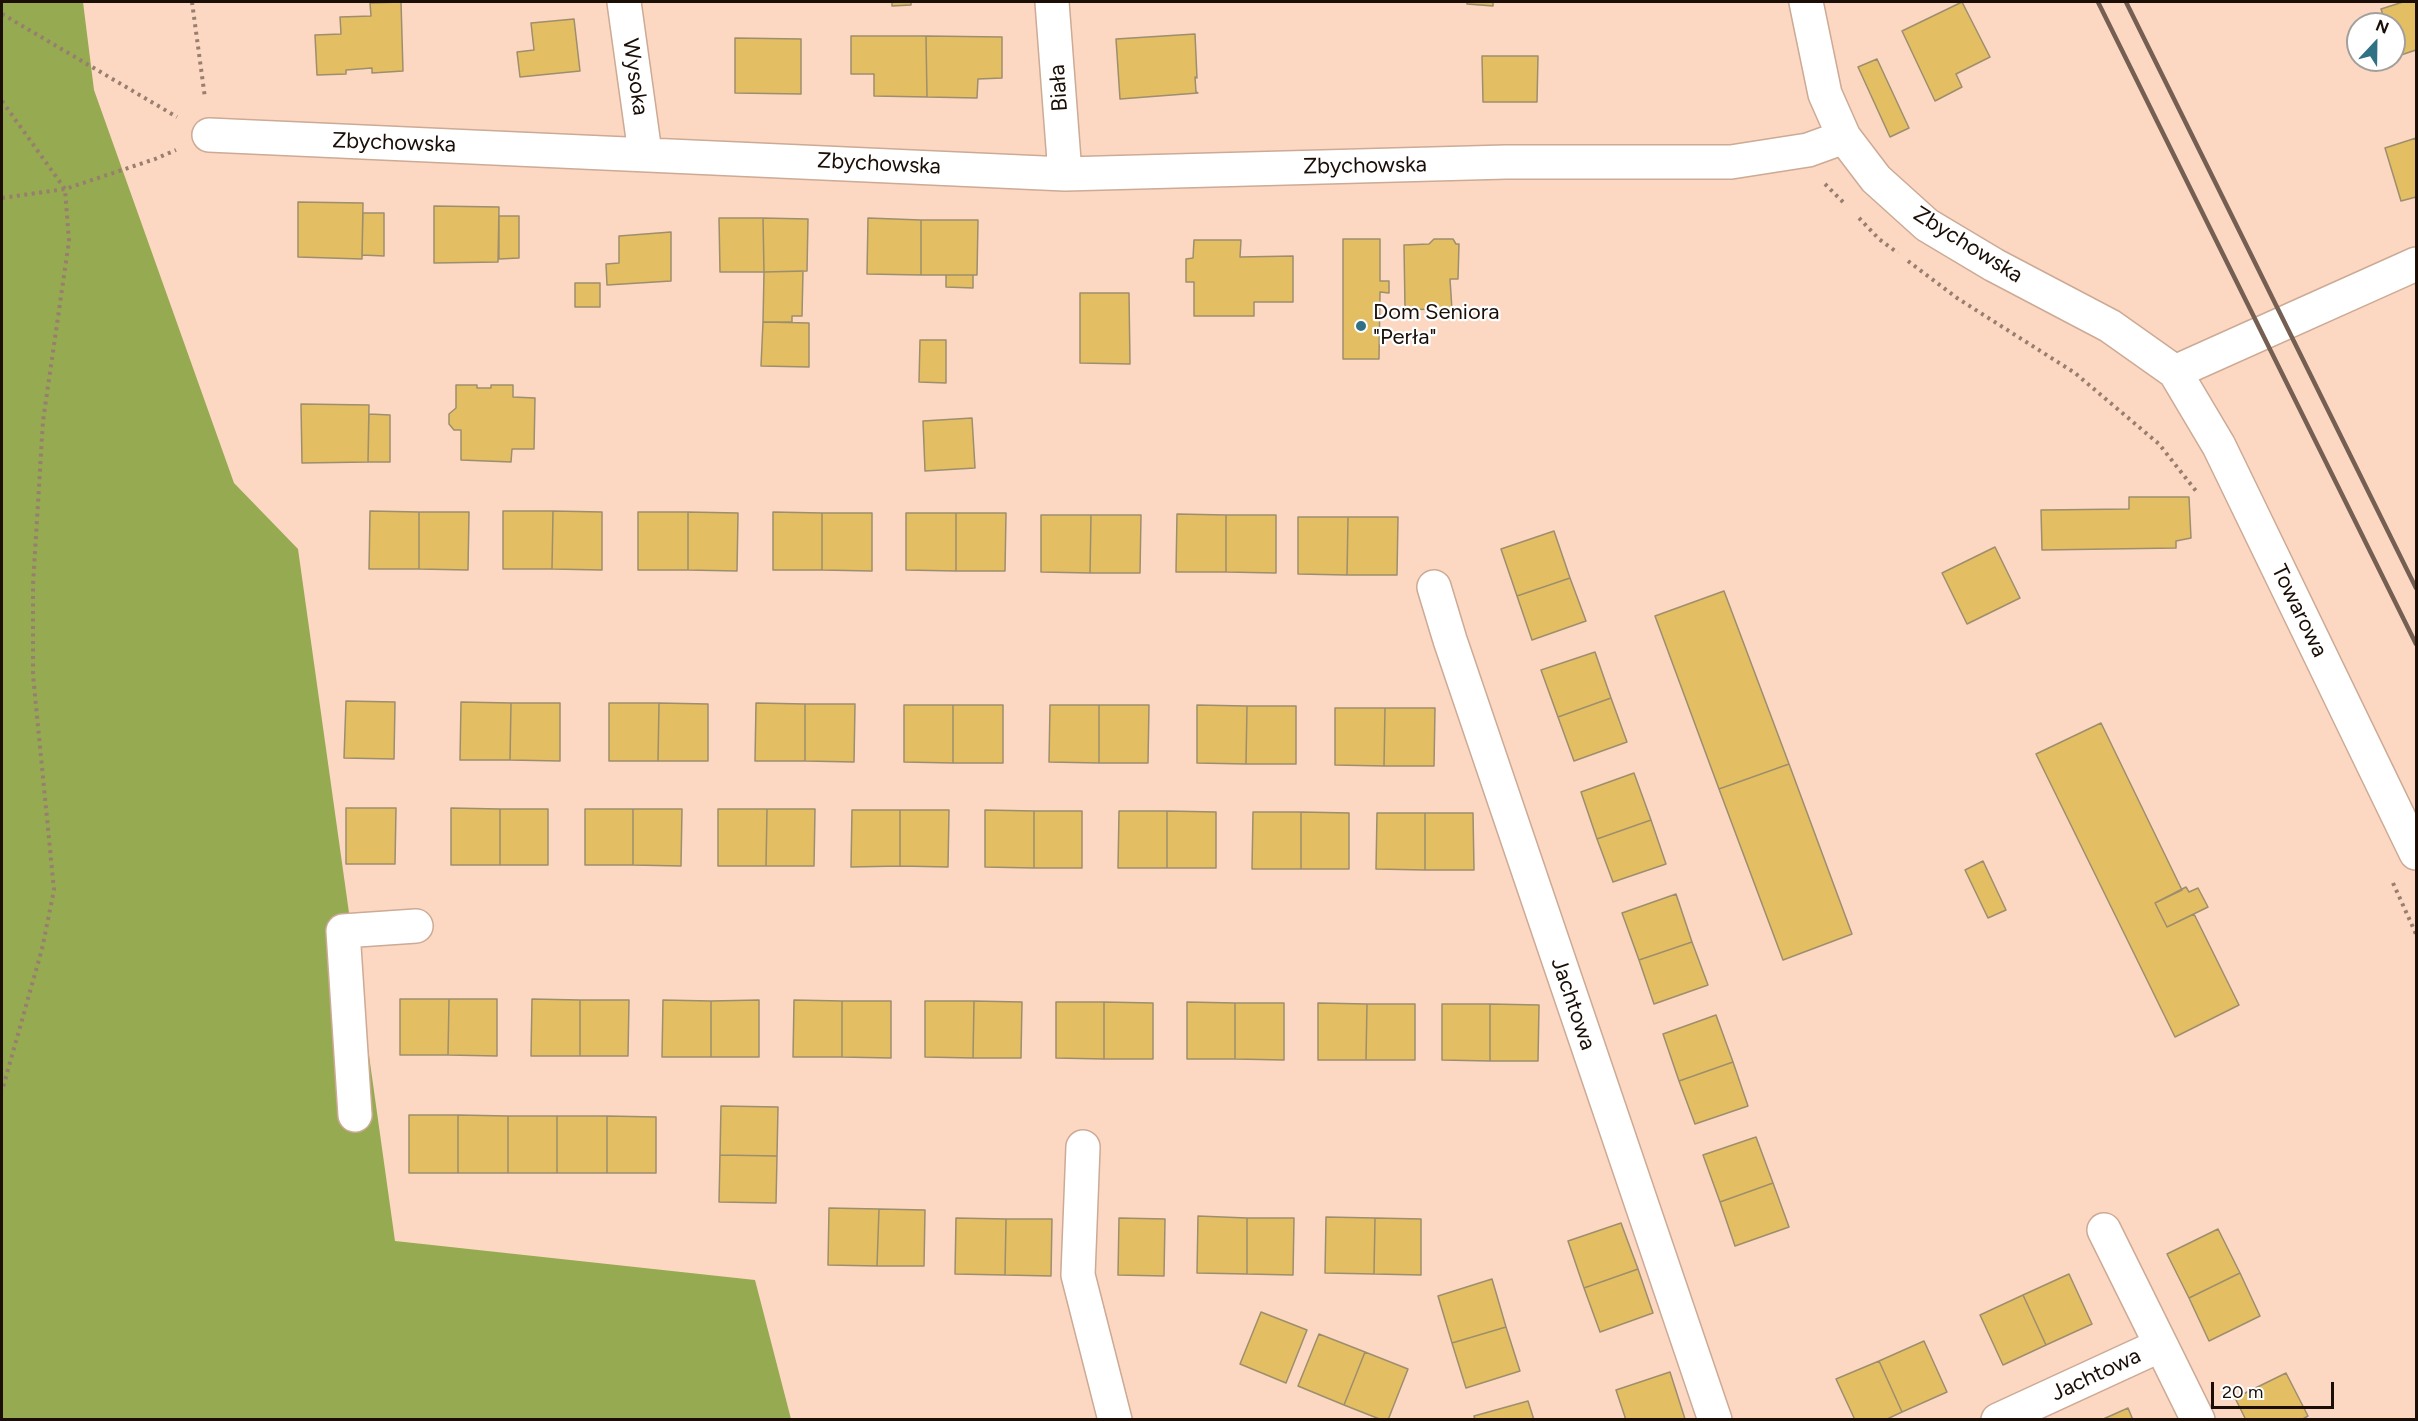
<!DOCTYPE html>
<meta charset="utf-8">
<style>
body{margin:0}
#map{position:relative;width:2418px;height:1421px;overflow:hidden;background:#fcd8c2;font-family:Figtree,sans-serif}
canvas{display:block}
.frame{position:absolute;inset:0;border:3px solid #1a0e07;pointer-events:none}
.north{position:absolute;left:2346px;top:12px;width:60px;height:60px;box-sizing:border-box;background:#fff;border:2px solid #a39f9c;border-radius:50%;rotate:22deg;font-size:16px;font-weight:700;line-height:24px;text-align:center;color:#1a0e07}
.north::after{content:'';display:block;margin:auto;width:21px;height:27px;background:#317185;clip-path:polygon(50% 0,100% 100%,50% 72%,0 100%)}
.scale{position:absolute;left:2211px;top:1382px;width:123px;height:27px;box-sizing:border-box;border:3px solid #1a0e07;border-top:0;padding-left:8px;font-size:18px;line-height:21px;white-space:nowrap;color:#1a0e07;-webkit-text-stroke:4px #fff;paint-order:stroke}
</style>
<div id="map">
<canvas width="2418" height="1421"></canvas>
<div class="frame"></div>
<div class="north">N</div>
<div class="scale">20 m</div>
</div>
<script>
const ctx = document.querySelector('canvas').getContext('2d');
ctx.lineJoin = 'round';
function fillPath(path, color) {
  ctx.fillStyle = color;
  ctx.fill(path, 'evenodd');
}
function strokePath(path, color, width, dash) {
  ctx.strokeStyle = color;
  ctx.lineWidth = width;
  ctx.lineCap = dash ? 'butt' : 'round';
  ctx.setLineDash(dash || []);
  ctx.stroke(path);
}
function write(font, color, halo, rows, align = 'center') {
  ctx.font = font + ' Figtree,sans-serif';
  ctx.lineWidth = 4.5;
  ctx.setLineDash([]);
  ctx.textBaseline = 'middle';
  ctx.strokeStyle = halo;
  ctx.fillStyle = color;
  for (const [text, x, y, turn = 0] of rows) {
    ctx.save();
    ctx.translate(x, y);
    ctx.rotate((+turn || 0) * Math.PI / 180);
    ctx.textAlign = isNaN(turn) ? turn : align;
    if (halo) ctx.strokeText(text, 0, 0);
    ctx.fillText(text, 0, 0);
    ctx.restore();
  }
}
const forest = new Path2D(`
 M 2,2 L 83,2 L 94,90 L 234,483 L 298,549 L 395,1241 L 755,1280 L 791,1419 L 2,1420 Z`);
const building = new Path2D(`
 M 401,2 L 403,71 L 372,73 L 372,68 L 346,70 L 346,74 L 317,75 L 315,35 L 341,34 L 340,17 L 371,16 L 370,3 Z
 M 892,2 L 911,2 L 911,5 L 892,6 Z
 M 1467,2 L 1493,2 L 1493,6 L 1467,4 Z
 M 1962,2 L 1990,57 L 1956,74 L 1962,87 L 1935,101 L 1902,31 Z
 M 2403,2 L 2416,2 L 2416,50 L 2395,57 L 2394,24 L 2386,24 L 2381,9 Z
 M 574,19 L 580,71 L 520,77 L 517,52 L 534,50 L 531,23 Z
 M 1195,34 L 1197,78 L 1195,77 L 1196,92 L 1198,93 L 1120,99 L 1116,39 Z
 M 851,36 L 926,36 L 927,97 L 874,96 L 874,74 L 851,74 Z
 M 926,36 L 1002,37 L 1002,78 L 978,79 L 977,98 L 927,97 Z
 M 735,38 L 801,39 L 801,94 L 735,93 Z
 M 1482,56 L 1538,56 L 1537,102 L 1483,102 Z
 M 1877,59 L 1909,128 L 1890,137 L 1858,67 Z
 M 2416,138 L 2416,197 L 2401,201 L 2385,148 Z
 M 298,202 L 363,203 L 362,259 L 298,257 Z
 M 434,206 L 499,207 L 498,262 L 434,263 Z
 M 363,213 L 384,213 L 384,256 L 362,255 Z
 M 499,216 L 519,216 L 519,258 L 499,259 Z
 M 719,218 L 763,218 L 764,272 L 720,272 Z
 M 763,218 L 808,219 L 807,271 L 764,272 Z
 M 868,218 L 921,220 L 921,275 L 867,274 Z
 M 921,220 L 978,220 L 977,275 L 921,275 Z
 M 671,232 L 671,281 L 607,285 L 606,264 L 619,263 L 619,236 Z
 M 1343,239 L 1380,239 L 1380,281 L 1389,281 L 1389,293 L 1380,292 L 1379,359 L 1343,359 Z
 M 1434,239 L 1453,239 L 1456,244 L 1459,244 L 1458,279 L 1450,279 L 1452,310 L 1405,309 L 1404,245 L 1429,244 Z
 M 1194,240 L 1241,240 L 1240,257 L 1293,256 L 1293,302 L 1254,302 L 1254,316 L 1194,316 L 1194,282 L 1186,282 L 1186,259 L 1193,258 Z
 M 803,271 L 802,316 L 792,316 L 792,322 L 763,322 L 764,272 Z
 M 946,275 L 973,275 L 973,288 L 946,287 Z
 M 575,283 L 600,283 L 600,307 L 575,307 Z
 M 1080,293 L 1129,293 L 1130,364 L 1080,363 Z
 M 763,322 L 809,323 L 809,367 L 761,366 Z
 M 920,340 L 946,340 L 946,383 L 919,382 Z
 M 456,385 L 477,385 L 477,388 L 491,388 L 491,385 L 513,385 L 513,397 L 535,398 L 534,449 L 512,449 L 511,462 L 461,460 L 461,430 L 454,430 L 449,424 L 449,414 L 456,408 Z
 M 301,404 L 369,405 L 368,462 L 302,463 Z
 M 369,414 L 390,415 L 390,462 L 368,462 Z
 M 972,418 L 975,468 L 925,471 L 923,421 Z
 M 2129,497 L 2189,497 L 2191,538 L 2176,541 L 2176,548 L 2042,550 L 2041,510 L 2129,509 Z
 M 370,511 L 419,512 L 419,569 L 369,569 Z
 M 503,511 L 553,511 L 552,569 L 503,569 Z
 M 553,511 L 602,512 L 602,570 L 552,569 Z
 M 419,512 L 469,512 L 468,570 L 419,569 Z
 M 638,512 L 688,512 L 688,570 L 638,570 Z
 M 688,512 L 738,513 L 737,571 L 688,570 Z
 M 773,512 L 822,513 L 822,570 L 773,570 Z
 M 822,513 L 872,513 L 872,571 L 822,570 Z
 M 906,513 L 956,513 L 956,571 L 906,570 Z
 M 956,513 L 1006,513 L 1005,571 L 956,571 Z
 M 1177,514 L 1226,515 L 1226,572 L 1176,572 Z
 M 1041,515 L 1091,515 L 1090,573 L 1041,572 Z
 M 1091,515 L 1141,515 L 1140,573 L 1090,573 Z
 M 1226,515 L 1276,515 L 1276,573 L 1226,572 Z
 M 1298,517 L 1348,517 L 1347,575 L 1298,574 Z
 M 1348,517 L 1398,517 L 1397,575 L 1347,575 Z
 M 1554,531 L 1570,578 L 1517,596 L 1501,549 Z
 M 1995,547 L 2020,598 L 1967,624 L 1942,573 Z
 M 1570,578 L 1586,621 L 1532,640 L 1517,596 Z
 M 1724,591 L 1789,764 L 1719,789 L 1655,616 Z
 M 1595,652 L 1611,698 L 1558,717 L 1541,670 Z
 M 1611,698 L 1627,742 L 1574,761 L 1558,717 Z
 M 346,701 L 395,702 L 394,759 L 344,758 Z
 M 461,702 L 511,703 L 510,760 L 460,760 Z
 M 511,703 L 560,703 L 560,761 L 510,760 Z
 M 609,703 L 659,703 L 658,761 L 609,761 Z
 M 659,703 L 708,704 L 708,761 L 658,761 Z
 M 756,703 L 805,704 L 805,761 L 755,761 Z
 M 805,704 L 855,704 L 854,762 L 805,761 Z
 M 904,705 L 953,705 L 953,763 L 904,762 Z
 M 953,705 L 1003,705 L 1003,763 L 953,763 Z
 M 1050,705 L 1099,705 L 1099,763 L 1049,762 Z
 M 1099,705 L 1149,705 L 1148,763 L 1099,763 Z
 M 1197,705 L 1247,706 L 1246,764 L 1197,763 Z
 M 1247,706 L 1296,706 L 1296,764 L 1246,764 Z
 M 1335,708 L 1385,708 L 1384,766 L 1335,765 Z
 M 1385,708 L 1435,708 L 1434,766 L 1384,766 Z
 M 2101,723 L 2182,890 L 2155,903 L 2167,927 L 2194,914 L 2239,1005 L 2175,1037 L 2036,754 Z
 M 1789,764 L 1852,934 L 1783,960 L 1719,789 Z
 M 1634,773 L 1651,820 L 1597,839 L 1581,792 Z
 M 346,808 L 396,808 L 395,864 L 346,864 Z
 M 451,808 L 500,809 L 500,865 L 451,865 Z
 M 500,809 L 548,809 L 548,865 L 500,865 Z
 M 585,809 L 633,809 L 633,865 L 585,865 Z
 M 633,809 L 682,809 L 681,866 L 633,865 Z
 M 718,809 L 767,809 L 766,866 L 718,866 Z
 M 767,809 L 815,809 L 814,866 L 766,866 Z
 M 852,810 L 900,810 L 900,866 L 851,867 Z
 M 900,810 L 949,810 L 948,867 L 900,866 Z
 M 985,810 L 1034,811 L 1034,868 L 985,867 Z
 M 1034,811 L 1082,811 L 1082,868 L 1034,868 Z
 M 1119,811 L 1167,811 L 1167,868 L 1118,868 Z
 M 1167,811 L 1216,812 L 1216,868 L 1167,868 Z
 M 1253,812 L 1301,812 L 1301,869 L 1252,869 Z
 M 1301,812 L 1349,813 L 1349,869 L 1301,869 Z
 M 1377,813 L 1425,813 L 1425,870 L 1376,869 Z
 M 1425,813 L 1473,813 L 1474,870 L 1425,870 Z
 M 1651,820 L 1666,864 L 1613,882 L 1597,839 Z
 M 1983,861 L 2006,910 L 1988,918 L 1965,870 Z
 M 2186,887 L 2189,892 L 2198,888 L 2208,907 L 2167,927 L 2155,903 Z
 M 1676,894 L 1692,942 L 1639,960 L 1622,913 Z
 M 1692,942 L 1708,985 L 1654,1004 L 1639,960 Z
 M 400,999 L 449,999 L 448,1055 L 400,1055 Z
 M 449,999 L 497,999 L 497,1056 L 448,1055 Z
 M 532,999 L 580,1000 L 580,1056 L 531,1056 Z
 M 580,1000 L 629,1000 L 628,1056 L 580,1056 Z
 M 663,1000 L 711,1001 L 711,1057 L 662,1057 Z
 M 759,1000 L 759,1057 L 711,1057 L 711,1001 Z
 M 794,1000 L 842,1001 L 842,1057 L 793,1057 Z
 M 842,1001 L 891,1001 L 891,1058 L 842,1057 Z
 M 925,1001 L 974,1001 L 973,1058 L 925,1057 Z
 M 974,1001 L 1022,1002 L 1021,1058 L 973,1058 Z
 M 1056,1002 L 1104,1002 L 1104,1059 L 1056,1058 Z
 M 1104,1002 L 1153,1003 L 1153,1059 L 1104,1059 Z
 M 1187,1002 L 1235,1003 L 1235,1059 L 1187,1059 Z
 M 1235,1003 L 1284,1003 L 1284,1060 L 1235,1059 Z
 M 1318,1003 L 1367,1004 L 1366,1060 L 1318,1060 Z
 M 1367,1004 L 1415,1004 L 1415,1060 L 1366,1060 Z
 M 1442,1004 L 1490,1004 L 1490,1061 L 1442,1060 Z
 M 1490,1004 L 1539,1005 L 1538,1061 L 1490,1061 Z
 M 1716,1015 L 1733,1062 L 1679,1081 L 1663,1034 Z
 M 1733,1062 L 1748,1106 L 1695,1124 L 1679,1081 Z
 M 721,1106 L 778,1107 L 777,1156 L 720,1155 Z
 M 409,1115 L 458,1115 L 458,1173 L 409,1173 Z
 M 458,1115 L 508,1116 L 508,1173 L 458,1173 Z
 M 508,1116 L 557,1116 L 557,1173 L 508,1173 Z
 M 557,1116 L 607,1116 L 607,1173 L 557,1173 Z
 M 607,1116 L 656,1117 L 656,1173 L 607,1173 Z
 M 1756,1137 L 1773,1183 L 1720,1202 L 1703,1155 Z
 M 720,1155 L 777,1156 L 776,1203 L 719,1202 Z
 M 1773,1183 L 1789,1227 L 1735,1246 L 1720,1202 Z
 M 829,1208 L 879,1209 L 877,1266 L 828,1265 Z
 M 879,1209 L 925,1210 L 924,1266 L 877,1266 Z
 M 1198,1216 L 1247,1218 L 1247,1274 L 1197,1273 Z
 M 1326,1217 L 1375,1218 L 1374,1274 L 1325,1273 Z
 M 956,1218 L 1006,1219 L 1005,1275 L 955,1274 Z
 M 1119,1218 L 1165,1219 L 1164,1276 L 1118,1275 Z
 M 1247,1218 L 1294,1218 L 1293,1275 L 1247,1274 Z
 M 1375,1218 L 1421,1219 L 1421,1275 L 1374,1274 Z
 M 1006,1219 L 1052,1219 L 1051,1276 L 1005,1275 Z
 M 1621,1223 L 1638,1269 L 1584,1288 L 1568,1241 Z
 M 2218,1229 L 2240,1273 L 2189,1298 L 2167,1254 Z
 M 1638,1269 L 1653,1313 L 1600,1332 L 1584,1288 Z
 M 2240,1273 L 2260,1316 L 2209,1341 L 2189,1298 Z
 M 2069,1274 L 2092,1324 L 2046,1345 L 2023,1295 Z
 M 1492,1279 L 1506,1327 L 1452,1343 L 1438,1296 Z
 M 2023,1295 L 2046,1345 L 2003,1365 L 1980,1315 Z
 M 1261,1312 L 1307,1330 L 1286,1383 L 1240,1364 Z
 M 1506,1327 L 1520,1371 L 1466,1388 L 1452,1343 Z
 M 1319,1334 L 1365,1352 L 1344,1405 L 1298,1386 Z
 M 1924,1341 L 1947,1392 L 1902,1412 L 1879,1361 Z
 M 1365,1352 L 1408,1369 L 1388,1420 L 1382,1420 L 1344,1405 Z
 M 1879,1361 L 1902,1412 L 1885,1420 L 1855,1420 L 1836,1379 Z
 M 1670,1372 L 1685,1419 L 1626,1420 L 1616,1390 Z
 M 2286,1373 L 2308,1416 L 2301,1420 L 2246,1420 L 2235,1398 Z
 M 1528,1401 L 1534,1420 L 1475,1420 L 1474,1416 Z
 M 2128,1408 L 2133,1420 L 2101,1420 Z`);
const path = new Path2D(`
 M 192,2 L 205,98
 M 2,14 L 177,117
 M 2,101 L 65,189 L 69,241 L 43,421 L 33,585 L 33,675 L 54,890 L 42,949 L 2,1091
 M 1825,184 L 1843,202
 M 2,198 L 65,189 L 155,159 L 176,150
 M 1859,218 L 1879,239 L 1898,253
 M 1908,261 L 1957,298 L 2075,373 L 2159,444 L 2196,491
 M 2393,883 L 2416,934`);
const minor = new Path2D(`
 M 624,2 L 645,153
 M 1052,2 L 1065,174
 M 1806,2 L 1825,94 L 1844,137 L 1876,179 L 1927,225 L 1994,265 L 2110,326 L 2175,372 L 2219,446 L 2416,853
 M 209,135 L 1065,174 L 1506,162 L 1731,162 L 1808,150 L 1844,137
 M 2175,372 L 2416,264
 M 1434,587 L 1450,640 L 1715,1420
 M 355,1115 L 343,931 L 416,926
 M 1083,1147 L 1078,1275 L 1115,1420
 M 2104,1230 L 2161,1345
 M 1998,1420 L 2161,1345 L 2198,1420`);
const rail = new Path2D(`
 M 2098,2 L 2416,644
 M 2126,2 L 2416,588`);
const markers = [
 [1361,326,6,"#317185"]
];
const streetNames = [
 ["Wysoka",635,77,82],
 ["Biała",1059,88,-94],
 ["Zbychowska",394,143,2],
 ["Zbychowska",879,164,3],
 ["Zbychowska",1365,166,-1],
 ["Zbychowska",1968,245,32],
 ["Towarowa",2299,611,64],
 ["Jachtowa",1573,1004,71],
 ["Jachtowa",2096,1375,-25]
];
const poiNames = [
 ["Dom Seniora",1373,313],
 ["\"Perła\"",1373,338]
];
fillPath(forest, '#95aa51');
fillPath(building, '#e4be63');
strokePath(building, '#9d8e6d', 1.5);
strokePath(minor, '#ccaa95', 36);
strokePath(path, '#987e6f', 4, [3, 4.5]);
strokePath(minor, '#fff', 33);
strokePath(rail, '#745f52', 4.5);
for (const [x, y, r, color] of markers) {
  const dot = new Path2D();
  dot.arc(x, y, r, 0, 2 * Math.PI);
  ctx.fillStyle = color;
  ctx.fill(dot);
  strokePath(dot, '#fff', 2);
}
write('22px', '#1a0e07', '#fff', streetNames);
write('22px', '#1a0e07', '#fff', poiNames, 'left');
</script>
